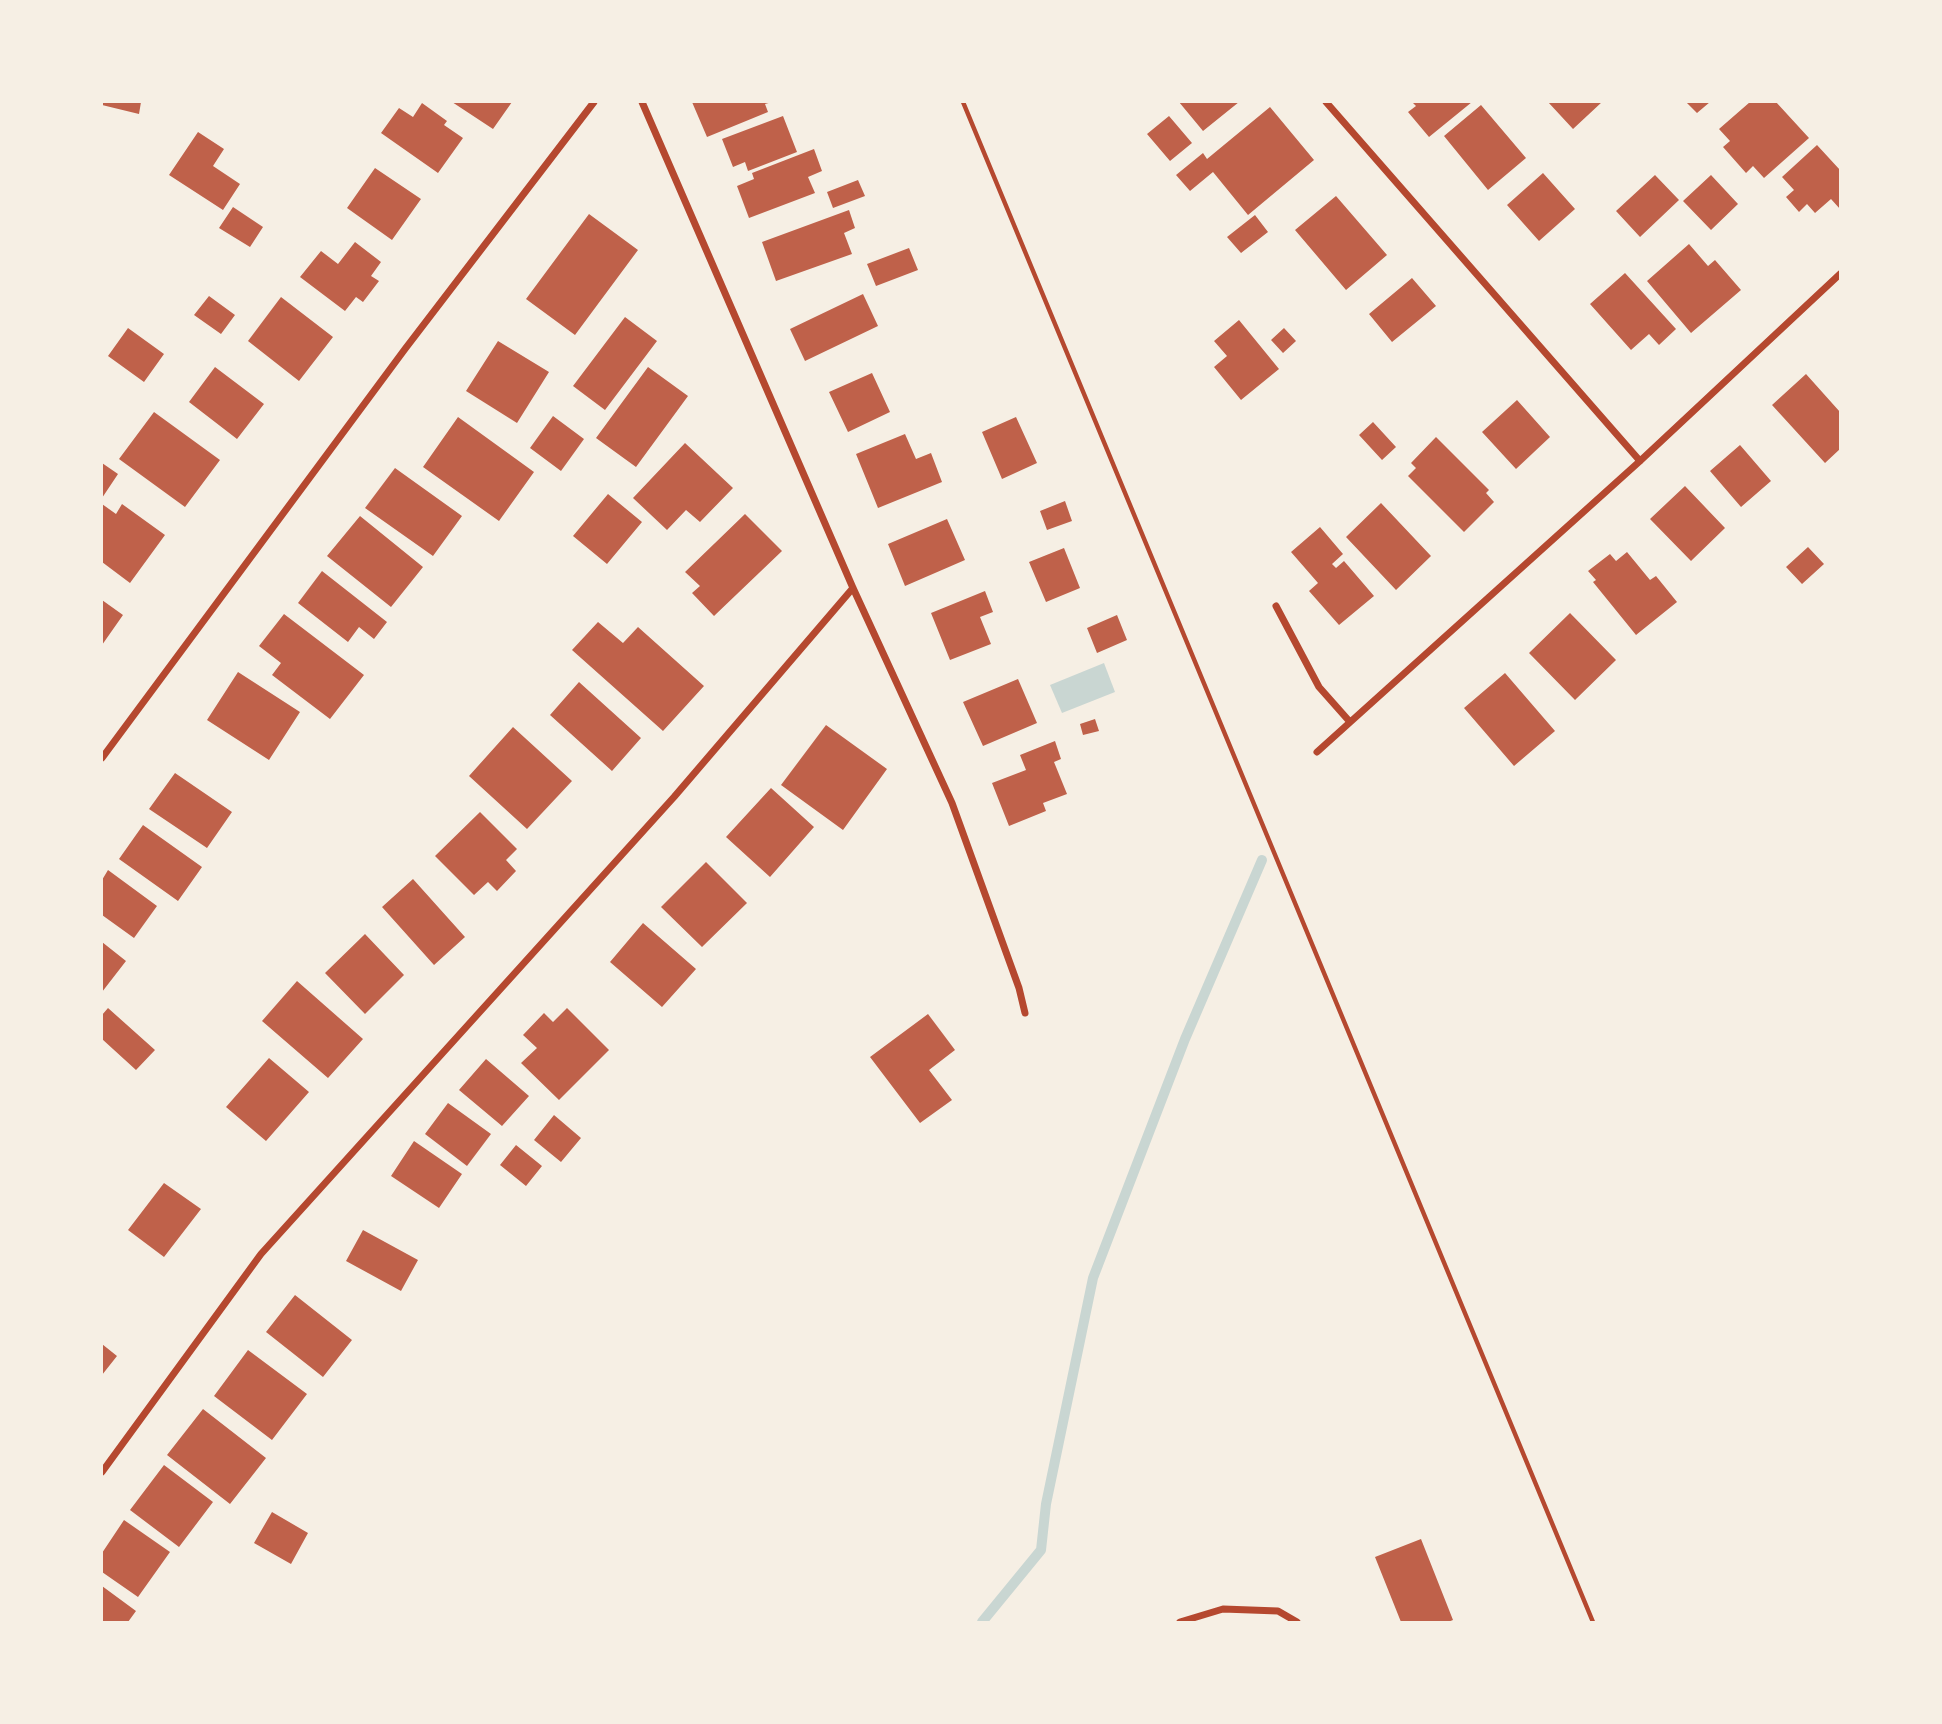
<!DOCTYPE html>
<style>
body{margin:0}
#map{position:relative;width:1942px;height:1724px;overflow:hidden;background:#f6efe4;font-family:"PT Sans Narrow",sans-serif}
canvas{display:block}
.frame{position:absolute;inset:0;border:103px solid #f6efe4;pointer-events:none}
</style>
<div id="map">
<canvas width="1942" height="1724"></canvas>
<div class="frame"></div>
</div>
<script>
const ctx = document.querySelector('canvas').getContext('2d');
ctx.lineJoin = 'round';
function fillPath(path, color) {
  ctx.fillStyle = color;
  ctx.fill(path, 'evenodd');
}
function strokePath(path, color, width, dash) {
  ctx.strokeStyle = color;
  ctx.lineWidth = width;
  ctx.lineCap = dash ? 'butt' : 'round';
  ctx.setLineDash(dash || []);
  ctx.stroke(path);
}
const water = new Path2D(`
 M 1104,663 L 1115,692 L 1062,713 L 1050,685 Z`);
const stream = new Path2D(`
 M 982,1622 L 1041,1550 L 1046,1504 L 1093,1278 L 1185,1039 L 1262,860`);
const building = new Path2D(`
 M 102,102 L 141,102 L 139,114 L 102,105 Z
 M 452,102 L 512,102 L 493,129 Z
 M 692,102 L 772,102 L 765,104 L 768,112 L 707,137 Z
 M 1179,102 L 1239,102 L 1203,131 Z
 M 1412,102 L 1472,102 L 1429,137 L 1408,112 L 1416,106 Z
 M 1548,102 L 1602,102 L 1573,129 Z
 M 1686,102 L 1710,102 L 1697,113 Z
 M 1750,102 L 1776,102 L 1809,138 L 1764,178 L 1753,166 L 1746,173 L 1723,147 L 1730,141 L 1719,129 Z
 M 422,103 L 447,121 L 444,125 L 463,138 L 438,173 L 381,133 L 399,108 L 413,117 Z
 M 1481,105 L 1526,158 L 1488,190 L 1444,136 Z
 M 1270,107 L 1314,160 L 1248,215 L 1213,172 L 1190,191 L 1176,175 L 1203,153 L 1207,159 Z
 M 783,116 L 797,152 L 748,171 L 745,162 L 733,167 L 722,139 Z
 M 1169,116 L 1192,143 L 1170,161 L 1147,134 Z
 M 198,132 L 224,149 L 213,166 L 240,184 L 223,210 L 169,175 Z
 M 1817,145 L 1840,170 L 1840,209 L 1831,199 L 1815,213 L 1807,204 L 1799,212 L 1786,197 L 1794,190 L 1782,177 Z
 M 814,149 L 822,171 L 808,177 L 815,193 L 749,218 L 737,186 L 754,179 L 752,173 Z
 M 375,168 L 421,199 L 392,240 L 347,208 Z
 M 1543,173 L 1575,209 L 1539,241 L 1507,205 Z
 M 1655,175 L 1679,200 L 1640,237 L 1616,211 Z
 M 1711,175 L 1738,204 L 1711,230 L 1683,201 Z
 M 858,180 L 865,196 L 833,208 L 827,192 Z
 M 1336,196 L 1387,255 L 1346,290 L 1295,230 Z
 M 233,207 L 263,227 L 250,247 L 219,228 Z
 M 849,210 L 855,228 L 844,233 L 852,254 L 776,281 L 762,242 Z
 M 589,214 L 638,250 L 575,335 L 526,299 Z
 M 1255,215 L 1268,232 L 1241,253 L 1227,237 Z
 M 355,242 L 381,262 L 371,276 L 379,281 L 363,302 L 356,297 L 345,311 L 300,277 L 321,251 L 338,264 Z
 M 1689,244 L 1708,266 L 1715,260 L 1741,290 L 1691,333 L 1647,281 Z
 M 909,248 L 918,270 L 876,286 L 867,264 Z
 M 1625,273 L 1676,329 L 1659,345 L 1649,334 L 1631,350 L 1590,304 Z
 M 1412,278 L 1436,306 L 1392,342 L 1369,314 Z
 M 863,294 L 878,326 L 805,361 L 790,329 Z
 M 209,296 L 235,315 L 221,334 L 194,315 Z
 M 281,297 L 333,337 L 299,381 L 248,341 Z
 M 625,317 L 657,341 L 605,410 L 573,386 Z
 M 1239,320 L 1279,369 L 1241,400 L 1214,367 L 1227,356 L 1214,341 Z
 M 128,328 L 164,354 L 144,382 L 108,356 Z
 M 1284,328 L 1296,341 L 1283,353 L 1271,340 Z
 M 498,341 L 549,372 L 517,423 L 466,391 Z
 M 215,367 L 264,404 L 237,439 L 189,402 Z
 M 648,367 L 688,396 L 636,467 L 596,438 Z
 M 872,373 L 890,412 L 848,432 L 829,392 Z
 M 1806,374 L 1840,412 L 1840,449 L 1825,463 L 1772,405 Z
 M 1517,400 L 1550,437 L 1516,469 L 1482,432 Z
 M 154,412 L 220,460 L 185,507 L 119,459 Z
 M 553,416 L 584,439 L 561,471 L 530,448 Z
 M 458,417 L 534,472 L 499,521 L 423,467 Z
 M 1016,417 L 1037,463 L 1002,479 L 982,432 Z
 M 1373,422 L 1396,447 L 1382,460 L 1359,435 Z
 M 905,434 L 916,459 L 931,453 L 942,482 L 878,508 L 856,454 Z
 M 1436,437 L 1489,490 L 1486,493 L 1494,502 L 1464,532 L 1408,476 L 1416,468 L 1411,463 Z
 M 685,443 L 733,488 L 700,522 L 686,510 L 667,530 L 633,498 Z
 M 1740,445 L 1771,481 L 1741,507 L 1710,471 Z
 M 102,463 L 118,474 L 102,498 Z
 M 395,468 L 462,516 L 433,556 L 365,508 Z
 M 1685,486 L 1725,528 L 1691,561 L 1650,519 Z
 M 608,494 L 642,522 L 607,564 L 573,536 Z
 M 1065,501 L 1072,521 L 1047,530 L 1040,511 Z
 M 1381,503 L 1431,556 L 1396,590 L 1346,537 Z
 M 102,504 L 116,514 L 122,504 L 165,535 L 130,583 L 102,562 Z
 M 745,514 L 782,551 L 714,616 L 692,593 L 700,586 L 685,572 Z
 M 360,516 L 423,567 L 391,607 L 327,556 Z
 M 947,519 L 965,560 L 905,586 L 888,544 Z
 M 1320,527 L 1343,554 L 1332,564 L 1336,568 L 1344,561 L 1374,596 L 1339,625 L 1309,591 L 1318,583 L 1291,552 Z
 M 1808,547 L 1824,564 L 1802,584 L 1786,567 Z
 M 1064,548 L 1080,588 L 1046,602 L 1029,562 Z
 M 1627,552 L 1650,580 L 1656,576 L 1677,602 L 1636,635 L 1593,582 L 1596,580 L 1588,571 L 1610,554 L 1616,561 Z
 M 322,571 L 387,622 L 374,639 L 359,627 L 348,642 L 298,603 Z
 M 985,591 L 993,612 L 980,617 L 991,644 L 950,660 L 931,613 Z
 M 102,600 L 123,615 L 102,645 Z
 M 1570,613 L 1616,660 L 1575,700 L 1529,653 Z
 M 284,614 L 364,675 L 330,719 L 272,675 L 281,663 L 259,646 Z
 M 1117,615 L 1127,640 L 1097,653 L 1087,628 Z
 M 598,622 L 623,643 L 638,627 L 704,686 L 663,731 L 572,650 Z
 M 238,672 L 300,712 L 269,760 L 207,720 Z
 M 1505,673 L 1555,731 L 1514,766 L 1464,708 Z
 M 1018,679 L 1037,723 L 983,746 L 963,702 Z
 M 579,682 L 641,738 L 612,771 L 550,715 Z
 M 1095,719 L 1099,731 L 1083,735 L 1080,724 Z
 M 826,725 L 887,769 L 843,830 L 781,785 Z
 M 513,727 L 572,781 L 527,829 L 469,776 Z
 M 1055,741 L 1061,759 L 1054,762 L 1067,794 L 1043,803 L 1046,811 L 1009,826 L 992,783 L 1026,770 L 1020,755 Z
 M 175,773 L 232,812 L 207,848 L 149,809 Z
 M 771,788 L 814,827 L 770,877 L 726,837 Z
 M 480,812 L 517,849 L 506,860 L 516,871 L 497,891 L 488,882 L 474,895 L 435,856 Z
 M 143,825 L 202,867 L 178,901 L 119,859 Z
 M 706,862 L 747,903 L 702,947 L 661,907 Z
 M 108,870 L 157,906 L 134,938 L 102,915 L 102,880 Z
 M 413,879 L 465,937 L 434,965 L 382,907 Z
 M 643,923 L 696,969 L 662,1007 L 610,962 Z
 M 365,934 L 404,975 L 365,1014 L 325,973 Z
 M 102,942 L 126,961 L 102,992 Z
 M 297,981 L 363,1039 L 328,1078 L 262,1021 Z
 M 108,1008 L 155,1050 L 136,1070 L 102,1039 L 102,1015 Z
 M 567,1008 L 609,1050 L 559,1100 L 521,1063 L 537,1048 L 523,1035 L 544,1013 L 553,1022 Z
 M 928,1014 L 955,1050 L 929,1070 L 952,1100 L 920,1123 L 870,1057 Z
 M 269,1058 L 309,1092 L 266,1141 L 226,1107 Z
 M 486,1059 L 529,1096 L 502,1126 L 459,1090 Z
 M 448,1103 L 491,1134 L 467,1166 L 425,1134 Z
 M 554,1115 L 581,1138 L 561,1162 L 534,1140 Z
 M 414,1141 L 462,1174 L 439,1208 L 391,1176 Z
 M 516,1145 L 542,1166 L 526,1186 L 500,1165 Z
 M 164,1183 L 201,1209 L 164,1257 L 128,1230 Z
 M 363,1230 L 418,1260 L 401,1291 L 346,1261 Z
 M 295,1295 L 352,1340 L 323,1377 L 266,1332 Z
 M 102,1344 L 117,1356 L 102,1375 Z
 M 248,1350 L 307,1394 L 272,1440 L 214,1396 Z
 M 203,1409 L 266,1458 L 230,1504 L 167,1455 Z
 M 164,1465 L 213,1502 L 179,1547 L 130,1510 Z
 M 272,1512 L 308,1533 L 291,1564 L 254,1543 Z
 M 124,1520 L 170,1552 L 138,1597 L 102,1572 L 102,1553 Z
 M 1421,1539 L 1453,1620 L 1448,1622 L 1401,1622 L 1375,1557 Z
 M 102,1586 L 136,1611 L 128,1622 L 102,1622 Z`);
const path = new Path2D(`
 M 963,102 L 1593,1622`);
const minor = new Path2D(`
 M 642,102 L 853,588 L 952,803 L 1019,988 L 1025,1013
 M 1326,102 L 1640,461
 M 1276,606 L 1319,687 L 1350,722
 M 1317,752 L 1640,461 L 1840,274
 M 102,758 L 405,349 L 594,102
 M 102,1472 L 261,1254 L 674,797 L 853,588
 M 1180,1622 L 1223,1609 L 1278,1611 L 1297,1622`);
fillPath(water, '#c9d6d2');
strokePath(stream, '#c9d6d2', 10);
fillPath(building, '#bf614a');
strokePath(path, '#b5482f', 4.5);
strokePath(minor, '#b5482f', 7);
</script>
